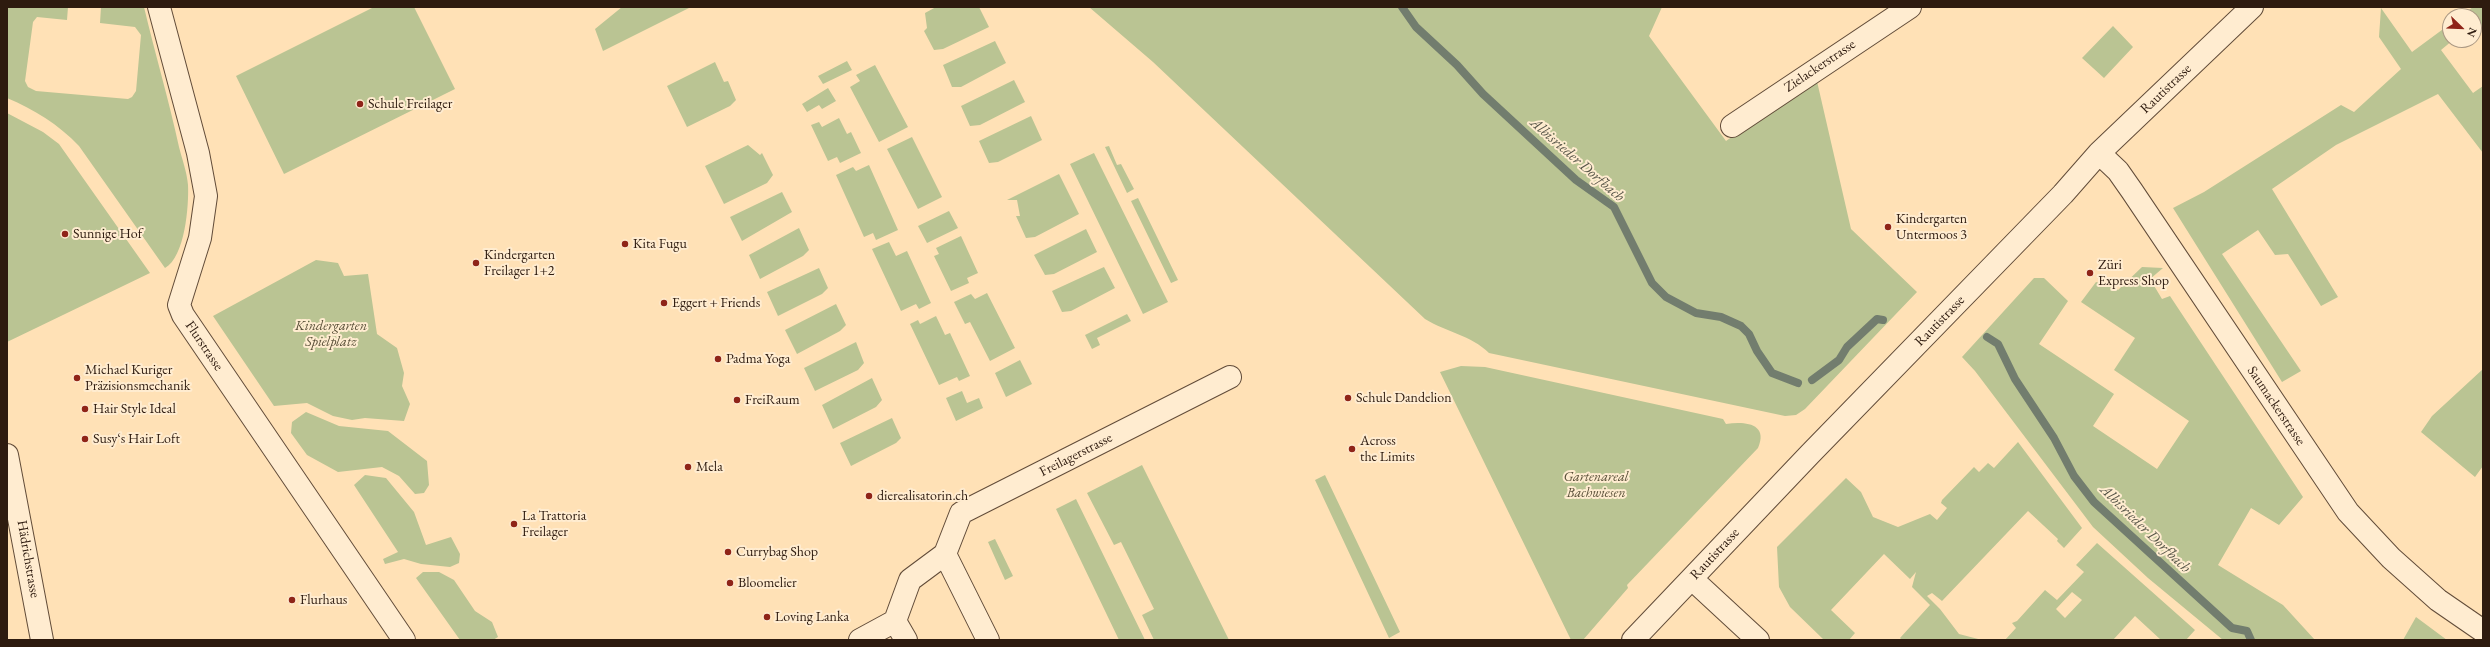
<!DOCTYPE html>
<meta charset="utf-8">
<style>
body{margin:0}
#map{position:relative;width:2490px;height:647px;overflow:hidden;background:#ffe1b6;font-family:"EB Garamond",serif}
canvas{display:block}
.frame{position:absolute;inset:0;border:8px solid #2e1b0f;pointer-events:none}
.north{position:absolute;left:2442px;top:8px;width:40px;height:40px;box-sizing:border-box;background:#ffecd0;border:1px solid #ab9883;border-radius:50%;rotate:113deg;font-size:11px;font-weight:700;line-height:16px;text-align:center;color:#2e1b0f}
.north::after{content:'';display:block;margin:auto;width:14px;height:18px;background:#8f2418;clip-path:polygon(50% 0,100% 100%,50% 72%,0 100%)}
</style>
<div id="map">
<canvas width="2490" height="647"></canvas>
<div class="frame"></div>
<div class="north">N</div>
</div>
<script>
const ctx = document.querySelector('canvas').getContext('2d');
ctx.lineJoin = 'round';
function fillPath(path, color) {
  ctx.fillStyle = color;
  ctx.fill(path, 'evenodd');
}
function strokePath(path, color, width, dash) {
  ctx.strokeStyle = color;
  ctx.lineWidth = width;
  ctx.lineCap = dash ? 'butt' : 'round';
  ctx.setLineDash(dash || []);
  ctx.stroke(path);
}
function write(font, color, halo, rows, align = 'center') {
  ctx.font = font + ' "EB Garamond",serif';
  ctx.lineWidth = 4;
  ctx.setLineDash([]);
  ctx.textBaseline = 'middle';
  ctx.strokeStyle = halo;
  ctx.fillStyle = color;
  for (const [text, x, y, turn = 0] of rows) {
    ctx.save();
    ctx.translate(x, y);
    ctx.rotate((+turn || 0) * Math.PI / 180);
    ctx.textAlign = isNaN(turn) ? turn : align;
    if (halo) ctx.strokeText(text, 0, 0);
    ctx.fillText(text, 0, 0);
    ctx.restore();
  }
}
const green = new Path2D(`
 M 7,7 L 68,7 L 67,20 L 37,17 L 33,22 L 25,81 L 28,87 L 36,91 L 128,99 L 132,97 L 136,91 L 141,35 L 135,27 L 100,23 L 101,7 L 144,7 C 155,54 169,100 179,147 C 182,159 187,172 188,185 C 189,206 185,257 165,268 L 79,146 C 58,124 35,110 7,98 Z
 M 374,7 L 414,7 L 455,89 L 284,174 L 236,76 Z
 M 622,7 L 691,7 L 603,51 L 595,29 Z
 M 936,7 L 979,7 L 989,27 L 943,49 L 934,50 L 924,31 L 927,28 L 925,13 Z
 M 1089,7 L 1662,7 L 1649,36 L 1726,141 L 1816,77 L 1851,229 L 1917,292 L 1805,409 L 1796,415 L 1785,416 L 1489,353 C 1471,335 1446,332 1425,319 L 1153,62 Z
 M 2473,7 L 2483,7 L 2483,30 L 2477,22 L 2474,24 L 2474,16 L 2461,16 Z
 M 2381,8 L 2412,52 L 2450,24 L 2450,40 L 2453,40 L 2441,50 L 2473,93 L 2483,86 L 2483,153 L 2438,94 L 2336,145 L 2272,189 L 2338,297 L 2321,306 L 2288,254 L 2275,255 L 2258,230 L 2222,254 L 2301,371 L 2282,382 L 2173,208 L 2204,192 L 2341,105 L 2354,112 L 2401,69 L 2379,37 Z
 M 2113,26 L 2133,47 L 2104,78 L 2082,58 Z
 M 995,41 L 1006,63 L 961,87 L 952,87 L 943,65 Z
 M 847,61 L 852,70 L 823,84 L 818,76 Z
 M 715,62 L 724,82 L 728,81 L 736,100 L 730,106 L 687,127 L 667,86 Z
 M 875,65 L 908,127 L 879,142 L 850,87 L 860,81 L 856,75 Z
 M 1014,80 L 1025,102 L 980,125 L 970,126 L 961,106 Z
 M 828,88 L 836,101 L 822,109 L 819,105 L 807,112 L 802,104 Z
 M 7,113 L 43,132 L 59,144 L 150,273 L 7,342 Z
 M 1031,116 L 1042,140 L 998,162 L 989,163 L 979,141 Z
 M 839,118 L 847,134 L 851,132 L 861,153 L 840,163 L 837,157 L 828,161 L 811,125 L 819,122 L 822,127 Z
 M 912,137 L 942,197 L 918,209 L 887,149 Z
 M 748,145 L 760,155 L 762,153 L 773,175 L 767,183 L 724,204 L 705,166 Z
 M 1109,146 L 1117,165 L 1121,164 L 1134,189 L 1127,193 L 1105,147 Z
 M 1094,153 L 1168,302 L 1143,314 L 1070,164 Z
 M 869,165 L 898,230 L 876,240 L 873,233 L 864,237 L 836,175 L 853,167 L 856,171 Z
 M 1059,174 L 1079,214 L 1035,237 L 1026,238 L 1016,216 L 1020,216 L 1017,200 L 1007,200 Z
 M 782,192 L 792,212 L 742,241 L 730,217 Z
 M 1138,198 L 1178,280 L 1171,283 L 1131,201 Z
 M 949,211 L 958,228 L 927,243 L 918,226 Z
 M 799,228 L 809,250 L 803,256 L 760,279 L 749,255 Z
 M 1086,229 L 1097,252 L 1054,274 L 1045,275 L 1034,255 Z
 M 961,236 L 978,273 L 967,278 L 969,283 L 951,291 L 934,256 L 939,254 L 936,248 Z
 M 889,242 L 896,256 L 907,251 L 931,303 L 919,309 L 916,304 L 901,311 L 872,249 Z
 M 316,260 L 338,263 L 344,276 L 368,274 L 377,334 L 397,348 L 404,373 L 402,386 L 410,404 L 404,421 L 365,418 L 352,420 L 333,416 L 307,403 L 274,406 L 213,316 Z
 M 1104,267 L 1115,288 L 1071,311 L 1062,312 L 1052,291 Z
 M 2142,267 L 2163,268 L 2150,279 L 2162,299 L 2170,296 L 2303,497 L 2279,525 L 2251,508 L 2218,565 L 2283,605 L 2315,640 L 2223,640 L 2148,578 L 2093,527 L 1975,371 L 1962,357 L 2034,278 L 2044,278 L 2068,301 L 2039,344 L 2114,394 L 2093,426 L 2157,469 L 2189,421 L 2114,370 L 2135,338 L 2081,302 L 2096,282 L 2102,284 L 2107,279 L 2118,290 Z
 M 819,268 L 828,288 L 822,294 L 778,316 L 767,292 Z
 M 987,293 L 1015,348 L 990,361 L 970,322 L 965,324 L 954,302 L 971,294 L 975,299 Z
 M 836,304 L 846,325 L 840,331 L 797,354 L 785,330 Z
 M 1127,314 L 1131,321 L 1097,338 L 1100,345 L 1092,349 L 1085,335 Z
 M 936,316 L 945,335 L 950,333 L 970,376 L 959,381 L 957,377 L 939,385 L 910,324 L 918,320 L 920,324 Z
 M 856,342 L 864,363 L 858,370 L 815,391 L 804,368 Z
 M 1020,360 L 1032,384 L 1006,397 L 995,373 Z
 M 1461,366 L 1485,367 L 1723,419 L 1726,424 C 1744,421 1769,423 1758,448 L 1627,585 L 1628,588 L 1583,640 L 1571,640 L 1440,372 Z
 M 2483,369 L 2483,466 L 2475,477 L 2421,432 L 2432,416 Z
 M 872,378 L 882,400 L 876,407 L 833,429 L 822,405 Z
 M 962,391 L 967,403 L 979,398 L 983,408 L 956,421 L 946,398 Z
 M 306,412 L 339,426 L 388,431 L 427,461 L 429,485 L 424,493 L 415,494 L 399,476 L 382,467 L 338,472 L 307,455 L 291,433 L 292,422 Z
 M 892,418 L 901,438 L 896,443 L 851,466 L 840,443 Z
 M 2018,442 L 2082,528 L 2064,548 L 2057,541 L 2058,539 L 2028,511 L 1942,601 L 1932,593 L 1927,596 L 1940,609 L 1959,634 L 1982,640 L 1902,640 L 1900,638 L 1930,605 L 1912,587 L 1916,572 L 1910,579 L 1884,554 L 1831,610 L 1855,633 L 1849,640 L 1824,640 L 1790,607 L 1779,587 L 1777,547 L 1846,478 L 1861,492 L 1873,517 L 1898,527 L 1930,514 L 1937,520 L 1947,508 L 1941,503 L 1942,500 L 1974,467 L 1979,472 L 1988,463 L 1994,468 Z
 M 1142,465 L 1229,640 L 1154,640 L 1142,615 L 1154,609 L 1121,542 L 1114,545 L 1087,493 Z
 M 365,475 L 386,478 L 414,512 L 426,545 L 451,537 L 460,554 L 459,563 L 450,567 L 421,564 L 404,559 L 385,564 L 383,559 L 398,552 L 354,485 Z
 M 1325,475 L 1400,632 L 1389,638 L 1315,480 Z
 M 1076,499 L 1145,640 L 1119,640 L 1056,509 Z
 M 995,539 L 1013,576 L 1005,580 L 988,542 Z
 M 2097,543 L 2195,630 L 2186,640 L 2161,640 L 2135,616 L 2113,640 L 2005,640 L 2016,628 L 2012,623 L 2017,621 L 2045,590 L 2057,600 L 2084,572 L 2076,565 ZM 2072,592 L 2082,600 L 2065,618 L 2056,609 Z
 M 423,572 L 439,572 L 454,580 L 475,611 L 492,622 L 498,637 L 493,640 L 460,640 L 416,578 Z
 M 2416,617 L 2447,640 L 2403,640 Z`);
const stream = new Path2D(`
 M 1402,7 L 1416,27 L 1457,65 L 1483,94 L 1576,180 L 1614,207 L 1652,283 L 1666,297 L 1696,313 L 1721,317 L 1741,326 L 1749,334 L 1757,351 L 1772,373 L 1798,383
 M 1987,337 L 1998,344 L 2015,379 L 2054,438 L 2074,476 L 2094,502 L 2232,628 L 2247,631 L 2251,640
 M 1812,380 L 1839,360 L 1847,347 L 1877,319 L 1883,320`);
const minor = new Path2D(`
 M 159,7 L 198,153 L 206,196 L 200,238 L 179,305 L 183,315 L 404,640
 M 1732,126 L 1910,7
 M 2099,153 L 2118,171 L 2132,191 L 2348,512 L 2391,558 L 2438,600 L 2483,631
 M 7,455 L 42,640
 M 945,554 L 988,640
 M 1692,579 L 1758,640
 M 895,621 L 906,640
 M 860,640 L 895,621 L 910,580 L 945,554 L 961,513 L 1230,377
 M 1633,640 L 1810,454 L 2063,194 L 2099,153 L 2252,7`);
const markers = [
 [360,104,4,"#8f2418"],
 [1888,227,4,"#8f2418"],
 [65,234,4,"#8f2418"],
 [625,244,4,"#8f2418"],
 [476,263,4,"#8f2418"],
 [2090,273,4,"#8f2418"],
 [664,303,4,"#8f2418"],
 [718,359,4,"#8f2418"],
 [77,378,4,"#8f2418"],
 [1348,398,4,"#8f2418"],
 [737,400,4,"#8f2418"],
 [85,409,4,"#8f2418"],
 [85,439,4,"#8f2418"],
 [1352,449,4,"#8f2418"],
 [688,467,4,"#8f2418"],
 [869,496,4,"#8f2418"],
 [514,524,4,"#8f2418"],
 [728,552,4,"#8f2418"],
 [730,583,4,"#8f2418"],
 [292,600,4,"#8f2418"],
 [767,617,4,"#8f2418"]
];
const streetNames = [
 ["Zielackerstrasse",1820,66,-34],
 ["Rautistrasse",2166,89,-44],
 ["Rautistrasse",1940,321,-46],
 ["Flurstrasse",204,346,56],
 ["Saumackerstrasse",2276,406,56],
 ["Freilagerstrasse",1076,455,-27],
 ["Rautistrasse",1715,554,-47],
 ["Hädrichstrasse",28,559,80]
];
const poiNames = [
 ["Schule Freilager",368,104],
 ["Kindergarten",1896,219],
 ["Untermoos 3",1896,235],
 ["Sunnige Hof",73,234],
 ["Kita Fugu",633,244],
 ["Kindergarten",484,255],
 ["Freilager 1+2",484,271],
 ["Züri",2098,265],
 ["Express Shop",2098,281],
 ["Eggert + Friends",672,303],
 ["Padma Yoga",726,359],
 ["Michael Kuriger",85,370],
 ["Präzisionsmechanik",85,386],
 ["Schule Dandelion",1356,398],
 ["FreiRaum",745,400],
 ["Hair Style Ideal",93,409],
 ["Susy‘s Hair Loft",93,439],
 ["Across",1360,441],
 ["the Limits",1360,457],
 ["Mela",696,467],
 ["dierealisatorin.ch",877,496],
 ["La Trattoria",522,516],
 ["Freilager",522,532],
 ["Currybag Shop",736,552],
 ["Bloomelier",738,583],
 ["Flurhaus",300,600],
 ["Loving Lanka",775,617]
];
const parkNames = [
 ["Kindergarten",331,326],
 ["Spielplatz",331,342],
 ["Gartenareal",1596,477],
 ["Bachwiesen",1596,493]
];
const waterNames = [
 ["Albisrieder Dorfbach",1577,160,41],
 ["Albisrieder Dorfbach",2145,529,44]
];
fillPath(green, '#bac493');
strokePath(stream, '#727d6e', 8);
strokePath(minor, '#624c39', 24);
strokePath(minor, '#ffecd0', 22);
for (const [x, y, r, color] of markers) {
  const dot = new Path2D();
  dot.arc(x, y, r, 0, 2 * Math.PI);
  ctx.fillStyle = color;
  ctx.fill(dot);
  strokePath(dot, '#ffecd0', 1.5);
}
write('14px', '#2e1b0f', '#ffecd0', streetNames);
write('14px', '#2e1b0f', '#ffecd0', poiNames, 'left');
write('italic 14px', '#584e37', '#ffecd0', parkNames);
write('italic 15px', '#565447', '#ffecd0', waterNames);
</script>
